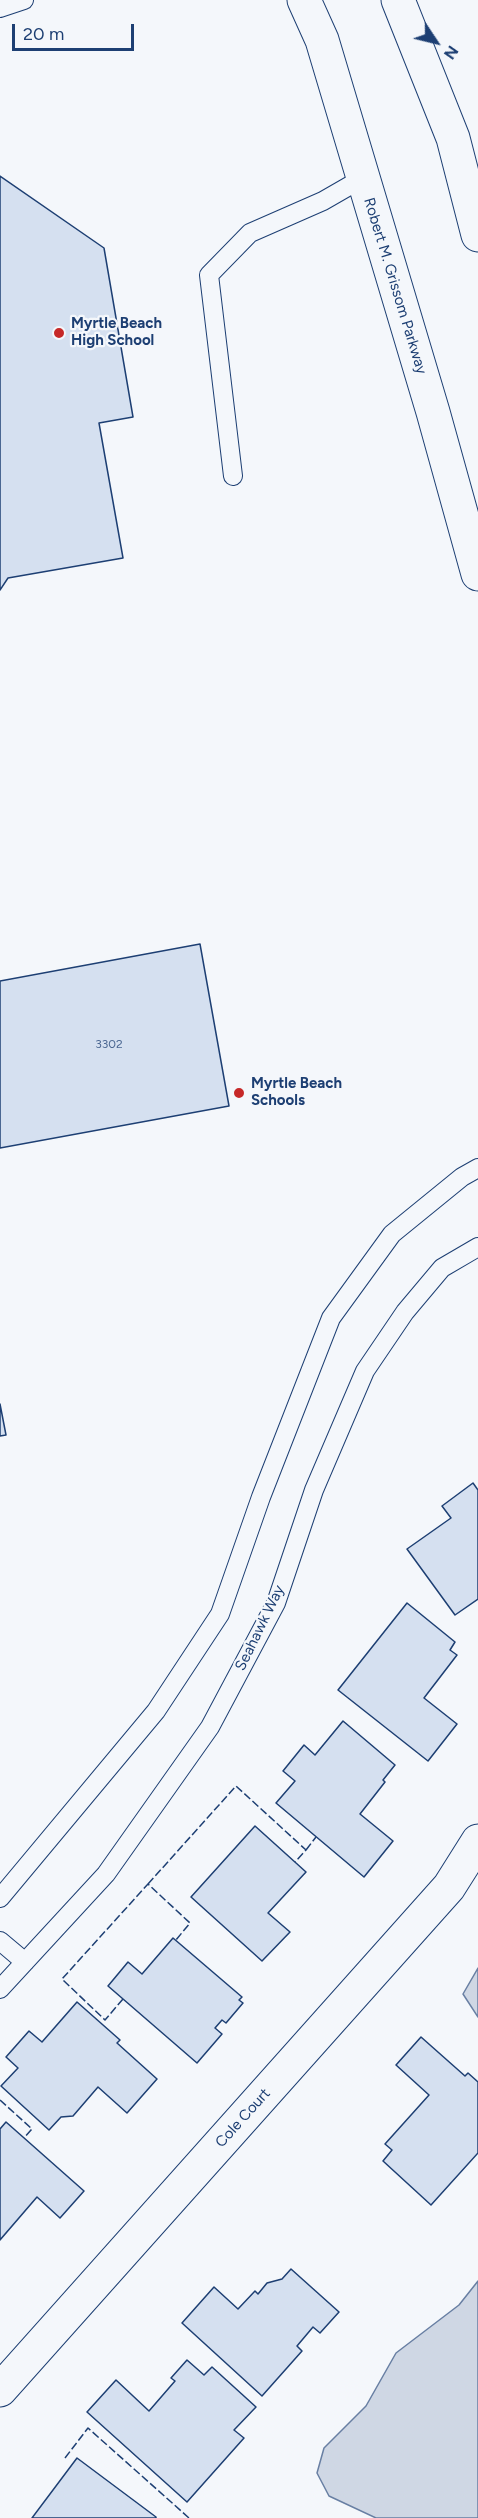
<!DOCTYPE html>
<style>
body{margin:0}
#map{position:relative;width:478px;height:2518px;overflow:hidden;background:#f4f7fb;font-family:Figtree,sans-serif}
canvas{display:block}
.north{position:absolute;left:406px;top:12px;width:60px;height:60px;-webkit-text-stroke:4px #f4f7fb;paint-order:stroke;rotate:125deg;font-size:16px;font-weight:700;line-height:24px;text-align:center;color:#1d3f73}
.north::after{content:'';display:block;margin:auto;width:21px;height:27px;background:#1d3f73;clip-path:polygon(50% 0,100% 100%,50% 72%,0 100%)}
.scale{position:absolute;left:12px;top:24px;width:122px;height:27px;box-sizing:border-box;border:3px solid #1d3f73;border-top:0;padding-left:8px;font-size:18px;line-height:21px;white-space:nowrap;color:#1d3f73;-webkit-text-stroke:4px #f4f7fb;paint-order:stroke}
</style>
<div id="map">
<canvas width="478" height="2518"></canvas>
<div class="north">N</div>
<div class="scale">20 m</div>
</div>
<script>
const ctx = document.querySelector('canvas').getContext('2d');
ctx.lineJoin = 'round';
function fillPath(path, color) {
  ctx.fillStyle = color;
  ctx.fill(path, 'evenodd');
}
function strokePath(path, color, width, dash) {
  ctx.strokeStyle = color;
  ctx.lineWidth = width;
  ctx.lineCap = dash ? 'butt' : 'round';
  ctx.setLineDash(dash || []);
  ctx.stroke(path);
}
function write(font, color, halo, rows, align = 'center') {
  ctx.font = font + ' Figtree,sans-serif';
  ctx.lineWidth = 4.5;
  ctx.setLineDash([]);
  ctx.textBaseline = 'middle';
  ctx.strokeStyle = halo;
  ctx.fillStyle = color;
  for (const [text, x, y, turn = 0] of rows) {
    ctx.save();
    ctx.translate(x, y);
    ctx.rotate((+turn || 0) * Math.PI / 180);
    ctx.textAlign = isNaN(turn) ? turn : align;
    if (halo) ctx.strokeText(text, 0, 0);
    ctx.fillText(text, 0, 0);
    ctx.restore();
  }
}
const water = new Path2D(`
 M 478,1968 L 478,2017 L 463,1994 Z
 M 478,2281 L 478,2518 L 376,2518 L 329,2496 L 317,2473 L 324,2448 L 366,2406 L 396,2353 L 459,2305 Z`);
const building = new Path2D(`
 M 0,176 L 104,248 L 133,417 L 99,423 L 123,558 L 8,578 L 0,590 Z
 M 200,944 L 229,1106 L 0,1148 L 0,981 Z
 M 0,1404 L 6,1435 L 0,1436 Z
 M 473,1483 L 478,1490 L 478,1599 L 455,1615 L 407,1549 L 451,1518 L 442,1506 Z
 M 407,1603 L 455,1642 L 450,1650 L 457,1655 L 424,1698 L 457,1724 L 428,1761 L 338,1690 Z
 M 343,1721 L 395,1765 L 383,1780 L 385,1782 L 360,1814 L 393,1841 L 364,1877 L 276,1803 L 295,1781 L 283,1771 L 304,1745 L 315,1755 Z
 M 255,1826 L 306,1872 L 268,1913 L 290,1932 L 262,1961 L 191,1897 Z
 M 173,1938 L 242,1997 L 239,2000 L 243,2003 L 226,2023 L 222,2020 L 215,2028 L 222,2034 L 197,2063 L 108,1986 L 128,1962 L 142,1974 Z
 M 77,2002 L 120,2040 L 117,2043 L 157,2079 L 127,2113 L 98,2087 L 73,2116 L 61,2117 L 49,2130 L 1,2086 L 18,2068 L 6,2057 L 29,2031 L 42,2042 Z
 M 421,2037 L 465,2076 L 468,2073 L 478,2082 L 478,2153 L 431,2205 L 383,2161 L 392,2150 L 385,2144 L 429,2095 L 396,2065 Z
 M 6,2122 L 84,2191 L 60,2218 L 37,2197 L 0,2240 L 0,2129 Z
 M 291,2269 L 339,2312 L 320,2333 L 313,2327 L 297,2346 L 302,2351 L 262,2396 L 182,2323 L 214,2287 L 238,2309 L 255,2291 L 258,2294 L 267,2283 L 282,2279 Z
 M 187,2360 L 204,2375 L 212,2367 L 256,2407 L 234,2430 L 244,2438 L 187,2502 L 87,2412 L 116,2380 L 149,2411 L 175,2381 L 171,2378 Z
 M 77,2458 L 156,2517 L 156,2518 L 32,2518 Z`);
const service = new Path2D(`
 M 0,8 L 24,0
 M 233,476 L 209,275 L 250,233 L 323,201 L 363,178
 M 0,1898 L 156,1711 L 220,1614 L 261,1497 L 331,1318 L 392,1234 L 462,1177 L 478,1168
 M 0,1941 L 25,1962
 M 0,1989 L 106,1874 L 210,1727 L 276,1603 L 314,1490 L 365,1371 L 405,1312 L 442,1268 L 478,1247`);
const minor = new Path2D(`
 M 0,2390 L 449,1887 L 478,1841`);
const secondary = new Path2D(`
 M 304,0 L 322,40 L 433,412 L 478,574
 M 398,0 L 453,138 L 478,235`);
const fence = new Path2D(`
 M 306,1850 L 316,1837
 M 148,1884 L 236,1786 L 306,1850 L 295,1862
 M 123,1999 L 105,2020 L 62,1979 L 148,1884 L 190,1923 L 176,1940
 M 0,2100 L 32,2129 L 24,2138
 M 65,2458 L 88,2428 L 189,2518`);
const markers = [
 [59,333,6,"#c62828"],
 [239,1093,6,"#c62828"]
];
const numberNames = [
 ["3302",109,1044]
];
const streetNames = [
 ["Robert M. Grissom Parkway",395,286,73],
 ["Seahawk Way",260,1628,-64],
 ["Cole Court",243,2118,-48]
];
const poiNames = [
 ["Myrtle Beach",71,324],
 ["High School",71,341],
 ["Myrtle Beach",251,1084],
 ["Schools",251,1101]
];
fillPath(water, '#cfd7e4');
strokePath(water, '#687fa3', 1.5);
fillPath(building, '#d5e0f0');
strokePath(building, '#1d3f73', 1.5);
strokePath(service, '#1d3f73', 20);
strokePath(minor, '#1d3f73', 35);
strokePath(secondary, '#1d3f73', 35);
strokePath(service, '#f4f7fb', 18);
strokePath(minor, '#f4f7fb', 33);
strokePath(secondary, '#f4f7fb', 33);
strokePath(fence, '#1d3f73', 1.5, [8, 3]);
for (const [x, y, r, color] of markers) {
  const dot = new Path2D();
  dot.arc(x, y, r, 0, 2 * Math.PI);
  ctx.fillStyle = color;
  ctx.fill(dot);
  strokePath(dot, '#f4f7fb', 2);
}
write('12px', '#4b6792', null, numberNames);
write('15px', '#1d3f73', '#f4f7fb', streetNames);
write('bold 15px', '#1d3f73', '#f4f7fb', poiNames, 'left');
</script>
